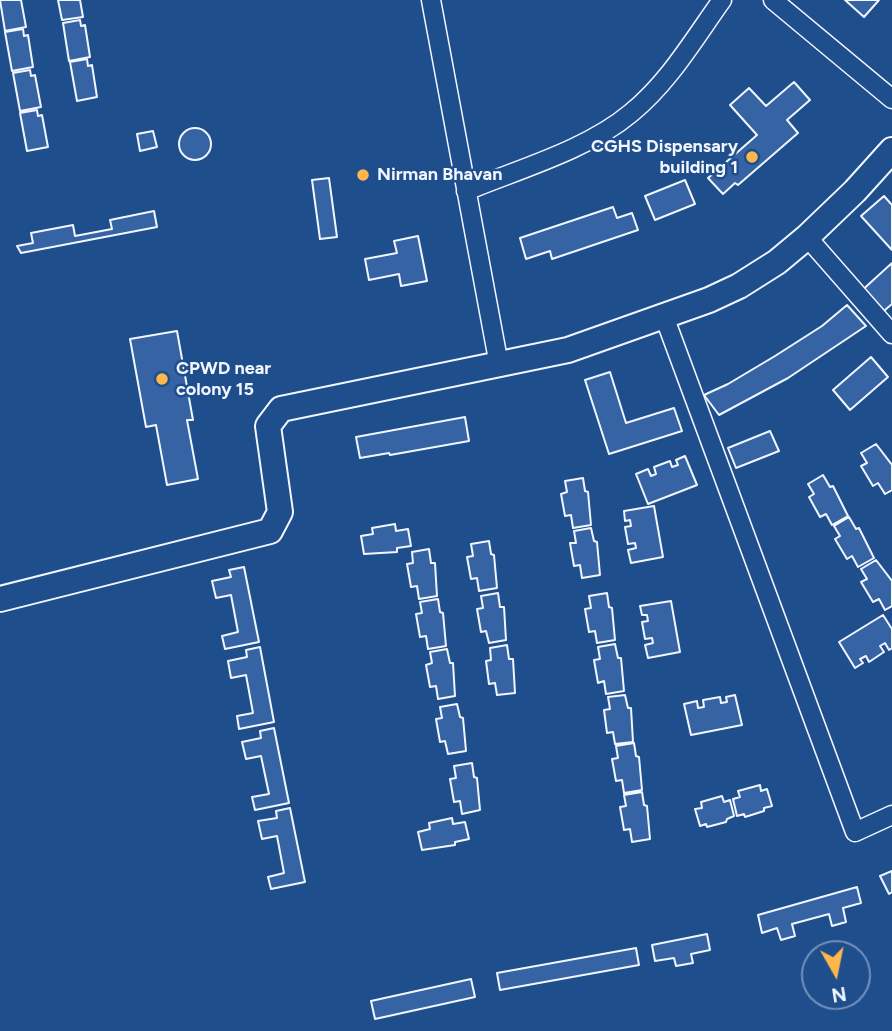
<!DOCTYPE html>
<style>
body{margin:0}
#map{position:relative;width:892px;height:1031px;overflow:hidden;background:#1f4e8c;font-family:Figtree,sans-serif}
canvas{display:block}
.north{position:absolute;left:801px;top:940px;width:70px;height:70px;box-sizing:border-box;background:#1f4e8c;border:2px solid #7391ba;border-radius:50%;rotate:171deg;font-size:19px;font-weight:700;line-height:28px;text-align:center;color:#f2f6ff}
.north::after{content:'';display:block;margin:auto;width:24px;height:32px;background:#ffb74d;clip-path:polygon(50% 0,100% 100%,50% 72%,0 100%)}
</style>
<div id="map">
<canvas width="892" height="1031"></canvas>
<div class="north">N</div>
</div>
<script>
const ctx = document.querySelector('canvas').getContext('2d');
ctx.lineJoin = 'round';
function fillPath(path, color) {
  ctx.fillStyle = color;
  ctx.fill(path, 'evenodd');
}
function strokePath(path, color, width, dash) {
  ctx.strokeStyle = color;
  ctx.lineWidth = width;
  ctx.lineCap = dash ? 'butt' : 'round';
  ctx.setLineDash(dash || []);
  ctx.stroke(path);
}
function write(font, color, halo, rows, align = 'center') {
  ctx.font = font + ' Figtree,sans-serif';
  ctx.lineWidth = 5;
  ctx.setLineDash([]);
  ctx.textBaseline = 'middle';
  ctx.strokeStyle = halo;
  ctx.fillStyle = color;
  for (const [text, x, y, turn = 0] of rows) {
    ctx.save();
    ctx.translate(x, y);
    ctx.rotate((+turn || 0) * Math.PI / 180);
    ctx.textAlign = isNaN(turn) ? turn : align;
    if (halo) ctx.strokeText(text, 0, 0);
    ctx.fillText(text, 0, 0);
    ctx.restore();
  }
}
const building = new Path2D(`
 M 0,0 L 21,0 L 26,27 L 5,31 Z
 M 58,0 L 80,0 L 83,17 L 62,20 Z
 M 845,0 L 879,0 L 864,17 Z
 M 80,20 L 81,26 L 85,25 L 90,57 L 69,61 L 63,23 Z
 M 23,29 L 24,36 L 28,35 L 33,67 L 12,71 L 5,32 Z
 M 87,59 L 88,66 L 92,65 L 97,97 L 77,101 L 70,62 Z
 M 30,70 L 31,76 L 35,75 L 41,107 L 20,111 L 13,73 Z
 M 794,82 L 810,100 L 787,120 L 798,133 L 738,185 L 735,183 L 723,194 L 708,178 L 757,135 L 730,105 L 749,88 L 766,106 Z
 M 37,110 L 38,116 L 42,115 L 48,147 L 27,151 L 20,113 Z
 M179 144a16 16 0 1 1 32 0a16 16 0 1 1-32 0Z
 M 153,131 L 157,147 L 140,151 L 137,134 Z
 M 329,178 L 337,237 L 320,239 L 312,180 Z
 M 685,180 L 695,204 L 655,220 L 645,196 Z
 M 884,196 L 892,205 L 892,250 L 861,216 Z
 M 613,207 L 617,218 L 632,213 L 638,230 L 552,259 L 550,251 L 526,259 L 520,238 Z
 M 154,211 L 157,227 L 21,253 L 17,246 L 33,243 L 31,233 L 73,225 L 75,236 L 112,229 L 110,220 Z
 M 418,236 L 427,281 L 401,286 L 399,274 L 369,280 L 365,259 L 397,253 L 394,241 Z
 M 892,263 L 892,304 L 878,316 L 858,294 Z
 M 847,305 L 866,326 L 788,378 L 719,415 L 704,395 L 728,384 L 775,356 L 822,326 Z
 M 177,331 L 193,420 L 187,420 L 198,479 L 167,485 L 156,425 L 146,427 L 130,339 Z
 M 871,357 L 888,377 L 850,410 L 833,390 Z
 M 610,372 L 626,423 L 674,408 L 682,431 L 609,454 L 585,380 Z
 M 465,417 L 469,441 L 390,455 L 389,453 L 360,458 L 356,437 Z
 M 770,431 L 779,451 L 736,468 L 728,448 Z
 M 876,444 L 892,465 L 892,490 L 885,494 L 878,483 L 873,486 L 861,466 L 867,463 L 861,453 Z
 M 685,456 L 697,485 L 648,504 L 636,474 L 648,469 L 651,476 L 656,474 L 654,467 L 670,461 L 672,467 L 678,465 L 676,460 Z
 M 823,475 L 830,487 L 833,486 L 848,516 L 832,525 L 826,514 L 820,517 L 809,497 L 814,494 L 808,484 Z
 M 583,478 L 585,491 L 588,492 L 591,525 L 573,528 L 571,515 L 565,516 L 561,494 L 567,492 L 565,481 Z
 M 654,506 L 663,557 L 631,563 L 628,550 L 636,548 L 635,543 L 628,544 L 625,527 L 631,526 L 630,520 L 625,521 L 624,511 Z
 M 849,517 L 856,529 L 859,528 L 874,558 L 858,567 L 852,556 L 847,559 L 835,539 L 840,536 L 834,526 Z
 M 395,524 L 396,531 L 408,529 L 411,546 L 397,548 L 397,552 L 364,554 L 361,536 L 373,534 L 372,528 Z
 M 591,528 L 594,541 L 597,542 L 600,575 L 582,578 L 580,565 L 574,566 L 570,543 L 576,543 L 574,531 Z
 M 489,541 L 491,554 L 494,555 L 497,588 L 479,591 L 477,578 L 471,579 L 467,557 L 473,556 L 471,544 Z
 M 429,549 L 431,563 L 435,563 L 437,596 L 419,599 L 417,586 L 411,587 L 407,564 L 413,563 L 412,552 Z
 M 876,560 L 892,581 L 892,606 L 885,610 L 879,599 L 873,602 L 861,582 L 867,579 L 861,569 Z
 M 244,567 L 259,642 L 225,649 L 222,636 L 238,632 L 231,595 L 216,598 L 212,581 L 231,577 L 229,570 Z
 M 498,593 L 500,607 L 504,607 L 506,640 L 489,643 L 486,631 L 481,632 L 477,609 L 483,608 L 481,596 Z
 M 607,593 L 609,607 L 612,608 L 615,640 L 597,643 L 595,631 L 589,632 L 585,609 L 591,608 L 589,596 Z
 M 438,599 L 440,612 L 443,613 L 446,646 L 428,649 L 426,636 L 420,637 L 416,614 L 422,613 L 420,602 Z
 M 671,601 L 680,652 L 648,658 L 645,645 L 653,643 L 652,638 L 645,639 L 642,622 L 648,621 L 647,615 L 642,615 L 640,606 Z
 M 883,615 L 892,629 L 892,648 L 889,650 L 885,643 L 880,646 L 884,652 L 869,662 L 866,656 L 860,659 L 863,663 L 855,668 L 839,642 Z
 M 615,644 L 618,658 L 621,658 L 624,691 L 606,694 L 604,681 L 598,683 L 594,660 L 600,659 L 598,647 Z
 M 507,645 L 509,659 L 513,659 L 515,693 L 497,695 L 495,683 L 489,684 L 486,661 L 491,660 L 490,648 Z
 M 260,647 L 274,722 L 239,729 L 237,716 L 253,713 L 246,675 L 231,678 L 228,661 L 247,657 L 246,650 Z
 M 447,649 L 450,663 L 453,663 L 455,696 L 438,699 L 436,686 L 430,687 L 426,665 L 432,663 L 430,652 Z
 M 625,695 L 628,708 L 631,708 L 633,742 L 615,744 L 613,732 L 607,733 L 604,710 L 610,709 L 608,697 Z
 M 735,695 L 742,725 L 691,735 L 684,704 L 697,701 L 698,708 L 704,707 L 703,700 L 720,697 L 721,703 L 727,702 L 726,697 Z
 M 457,704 L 460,717 L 463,718 L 466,751 L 448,754 L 445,741 L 440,742 L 436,719 L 442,718 L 440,707 Z
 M 274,728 L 289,803 L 255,810 L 252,797 L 269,794 L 261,756 L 246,759 L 242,742 L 261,738 L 260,731 Z
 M 634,743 L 636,756 L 639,757 L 642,790 L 624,793 L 622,780 L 616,781 L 612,759 L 618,758 L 616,746 Z
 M 472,763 L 474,777 L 477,778 L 480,810 L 462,814 L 460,801 L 454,802 L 450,779 L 456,778 L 454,766 Z
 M 760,785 L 761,791 L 767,789 L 772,806 L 764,808 L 764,811 L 745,817 L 744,814 L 737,816 L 733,799 L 740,797 L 738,791 Z
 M 642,792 L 644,805 L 647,806 L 650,839 L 632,842 L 630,829 L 624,830 L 620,807 L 626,806 L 624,795 Z
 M 722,796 L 724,802 L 730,800 L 734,816 L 727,819 L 726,822 L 707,827 L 706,824 L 700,826 L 695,809 L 702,808 L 701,802 Z
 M 290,808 L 305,882 L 271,889 L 268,877 L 284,873 L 277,836 L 262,839 L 258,821 L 277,818 L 276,811 Z
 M 452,818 L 453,824 L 465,822 L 469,839 L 455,842 L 455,845 L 422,850 L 418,832 L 430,829 L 429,823 Z
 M 892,871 L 892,892 L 889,894 L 880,876 Z
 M 857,887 L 861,903 L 843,908 L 846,922 L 832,926 L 829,914 L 792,924 L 795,936 L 781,940 L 777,928 L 762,933 L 758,915 Z
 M 707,934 L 710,950 L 691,954 L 693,963 L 676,966 L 674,958 L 655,961 L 652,945 Z
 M 636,948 L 639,965 L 500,990 L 497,973 Z
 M 471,979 L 475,997 L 375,1019 L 371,1001 Z`);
const street = new Path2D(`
 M 431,0 L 499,365
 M 773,0 L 892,99
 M 466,191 C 519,169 587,150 631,113 C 669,82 694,39 722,0
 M 807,237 L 892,334
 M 664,316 L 855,832 L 892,815`);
const secondary = new Path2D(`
 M 0,599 L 270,531 L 280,512 L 268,426 L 281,409 L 568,350 L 709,300 L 739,286 L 777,262 L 807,237 L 855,191 L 892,150`);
const markers = [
 [752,157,7,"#ffb74d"],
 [363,175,7,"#ffb74d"],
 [162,379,7,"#ffb74d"]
];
const poiNames = [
 ["CGHS Dispensary",738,147,"right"],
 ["building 1",738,168,"right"],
 ["Nirman Bhavan",377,175],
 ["CPWD near",176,369],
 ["colony 15",176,390]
];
fillPath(building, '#3563a3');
strokePath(building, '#f2f6ff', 2);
strokePath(street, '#f2f6ff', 21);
strokePath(secondary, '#f2f6ff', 28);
strokePath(street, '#1f4e8c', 18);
strokePath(secondary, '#1f4e8c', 24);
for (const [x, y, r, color] of markers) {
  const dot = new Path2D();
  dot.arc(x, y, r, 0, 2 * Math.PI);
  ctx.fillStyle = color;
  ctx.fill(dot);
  strokePath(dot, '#1f4e8c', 2.5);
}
write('bold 18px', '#f2f6ff', '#1f4e8c', poiNames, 'left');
</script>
